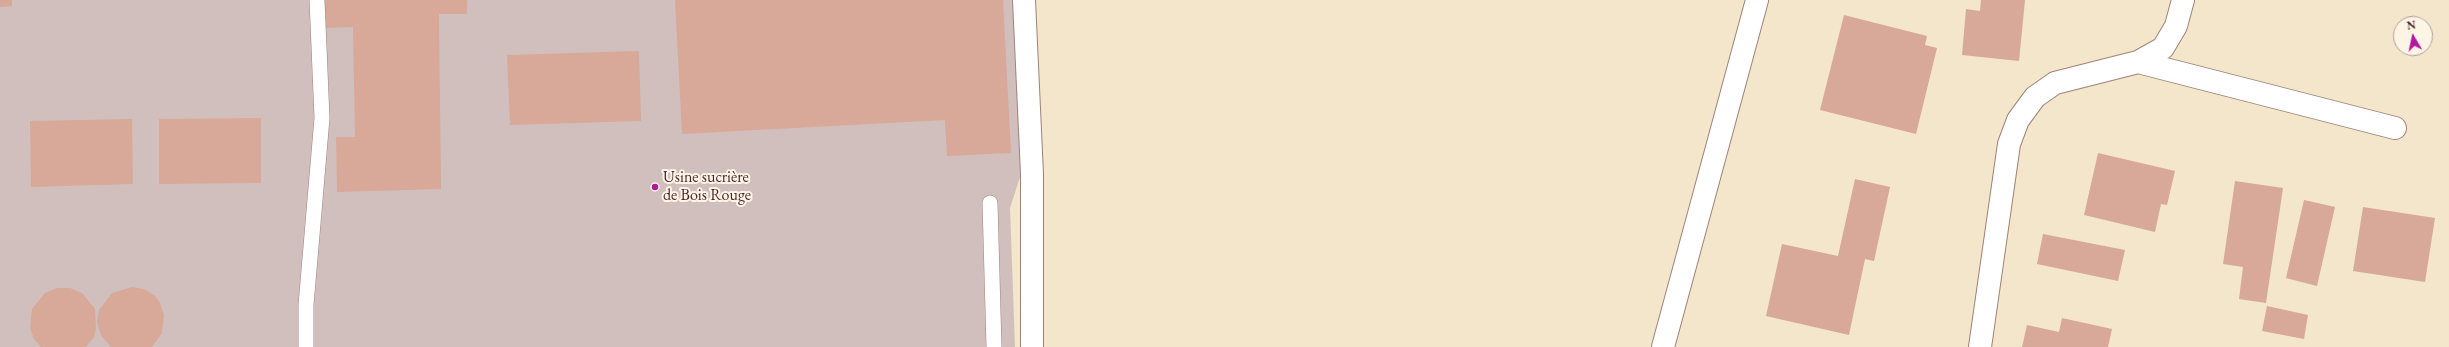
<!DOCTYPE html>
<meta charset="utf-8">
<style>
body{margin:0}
#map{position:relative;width:2449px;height:347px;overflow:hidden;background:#f3e6ca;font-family:"EB Garamond",serif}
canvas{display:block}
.north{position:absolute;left:2393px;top:16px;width:40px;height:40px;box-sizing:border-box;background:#fcf5e5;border:1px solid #b59f9b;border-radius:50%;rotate:351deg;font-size:11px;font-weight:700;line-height:16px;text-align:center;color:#4a1f2b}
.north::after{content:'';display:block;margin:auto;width:14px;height:18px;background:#b5179e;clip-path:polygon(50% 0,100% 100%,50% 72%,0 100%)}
</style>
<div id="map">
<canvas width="2449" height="347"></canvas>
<div class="north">N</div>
</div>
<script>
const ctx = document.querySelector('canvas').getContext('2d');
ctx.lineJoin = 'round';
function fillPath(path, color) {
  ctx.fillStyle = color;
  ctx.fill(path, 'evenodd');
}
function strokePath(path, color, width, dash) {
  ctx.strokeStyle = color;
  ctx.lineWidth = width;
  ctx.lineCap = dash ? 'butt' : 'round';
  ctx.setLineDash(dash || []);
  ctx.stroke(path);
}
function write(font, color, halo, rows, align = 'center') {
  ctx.font = font + ' "EB Garamond",serif';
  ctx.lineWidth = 4;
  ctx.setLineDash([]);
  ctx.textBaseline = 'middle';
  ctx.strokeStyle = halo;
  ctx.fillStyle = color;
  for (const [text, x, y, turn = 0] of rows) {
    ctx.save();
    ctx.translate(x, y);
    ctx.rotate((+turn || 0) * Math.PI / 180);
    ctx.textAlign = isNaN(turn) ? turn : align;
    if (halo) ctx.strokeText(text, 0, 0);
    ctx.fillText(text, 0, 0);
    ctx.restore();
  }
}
const industrial = new Path2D(`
 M 0,0 L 1017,0 L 1024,165 L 1010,208 L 1015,347 L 0,347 Z`);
const building = new Path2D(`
 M 0,0 L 12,0 L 12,6 L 0,7 Z
 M 324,0 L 467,0 L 467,14 L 439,14 L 441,189 L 337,192 L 336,137 L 355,137 L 353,27 L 325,28 Z
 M 675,0 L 1003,0 L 1011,153 L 947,156 L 945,120 L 682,134 Z
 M 1981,0 L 2025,0 L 2019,61 L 1962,55 L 1966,9 L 1980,11 Z
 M 1844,15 L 1927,36 L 1925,45 L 1937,48 L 1916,134 L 1820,110 Z
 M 639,51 L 641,121 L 510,125 L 507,55 Z
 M 261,118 L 261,183 L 159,184 L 159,119 Z
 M 132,119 L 133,184 L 31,187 L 30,121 Z
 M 2098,153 L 2175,171 L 2167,205 L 2161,204 L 2155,232 L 2084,215 Z
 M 1855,179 L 1890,187 L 1874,261 L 1865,259 L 1849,335 L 1766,316 L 1782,244 L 1838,256 Z
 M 2235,181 L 2283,188 L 2266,303 L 2239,299 L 2243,267 L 2223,264 Z
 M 2304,200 L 2335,207 L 2317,286 L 2286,278 Z
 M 2363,207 L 2435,218 L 2425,282 L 2353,271 Z
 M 2043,234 L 2125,250 L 2118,281 L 2037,264 Z
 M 132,287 L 144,289 L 155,296 L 160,303 L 164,315 L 162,333 L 152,347 L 111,347 L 101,335 L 97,322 L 99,310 L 112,293 Z
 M 57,288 L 70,288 L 82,293 L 95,309 L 96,328 L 94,337 L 86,347 L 41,347 L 34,339 L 30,328 L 32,309 L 45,293 Z
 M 2267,306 L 2308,315 L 2304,339 L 2262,331 Z
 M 2062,318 L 2112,329 L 2108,347 L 2022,347 L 2027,325 L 2059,332 Z`);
const lane = new Path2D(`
 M 990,203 L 994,347
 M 306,347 L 306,305 L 322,118 L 317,0`);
const street = new Path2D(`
 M 1024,0 L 1032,174 L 1032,347
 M 2138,62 L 2395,128
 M 1663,347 L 1757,0
 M 1980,347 L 2009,144 L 2018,120 L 2035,97 L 2055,83 L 2138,62 L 2163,48 L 2176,26 L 2183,0`);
const markers = [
 [655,187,4,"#b5179e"]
];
const poiNames = [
 ["Usine sucrière",663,178],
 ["de Bois Rouge",663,196]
];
fillPath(industrial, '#d1bfbd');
fillPath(building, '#d8a899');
strokePath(lane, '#9e827a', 16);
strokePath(street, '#9e827a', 24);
strokePath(lane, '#fff', 15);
strokePath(street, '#fff', 22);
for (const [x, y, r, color] of markers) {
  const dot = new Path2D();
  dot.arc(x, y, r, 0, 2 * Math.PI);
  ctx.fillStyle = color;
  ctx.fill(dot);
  strokePath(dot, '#fcf5e5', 1.5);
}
write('16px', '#4a1f2b', '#fcf5e5', poiNames, 'left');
</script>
